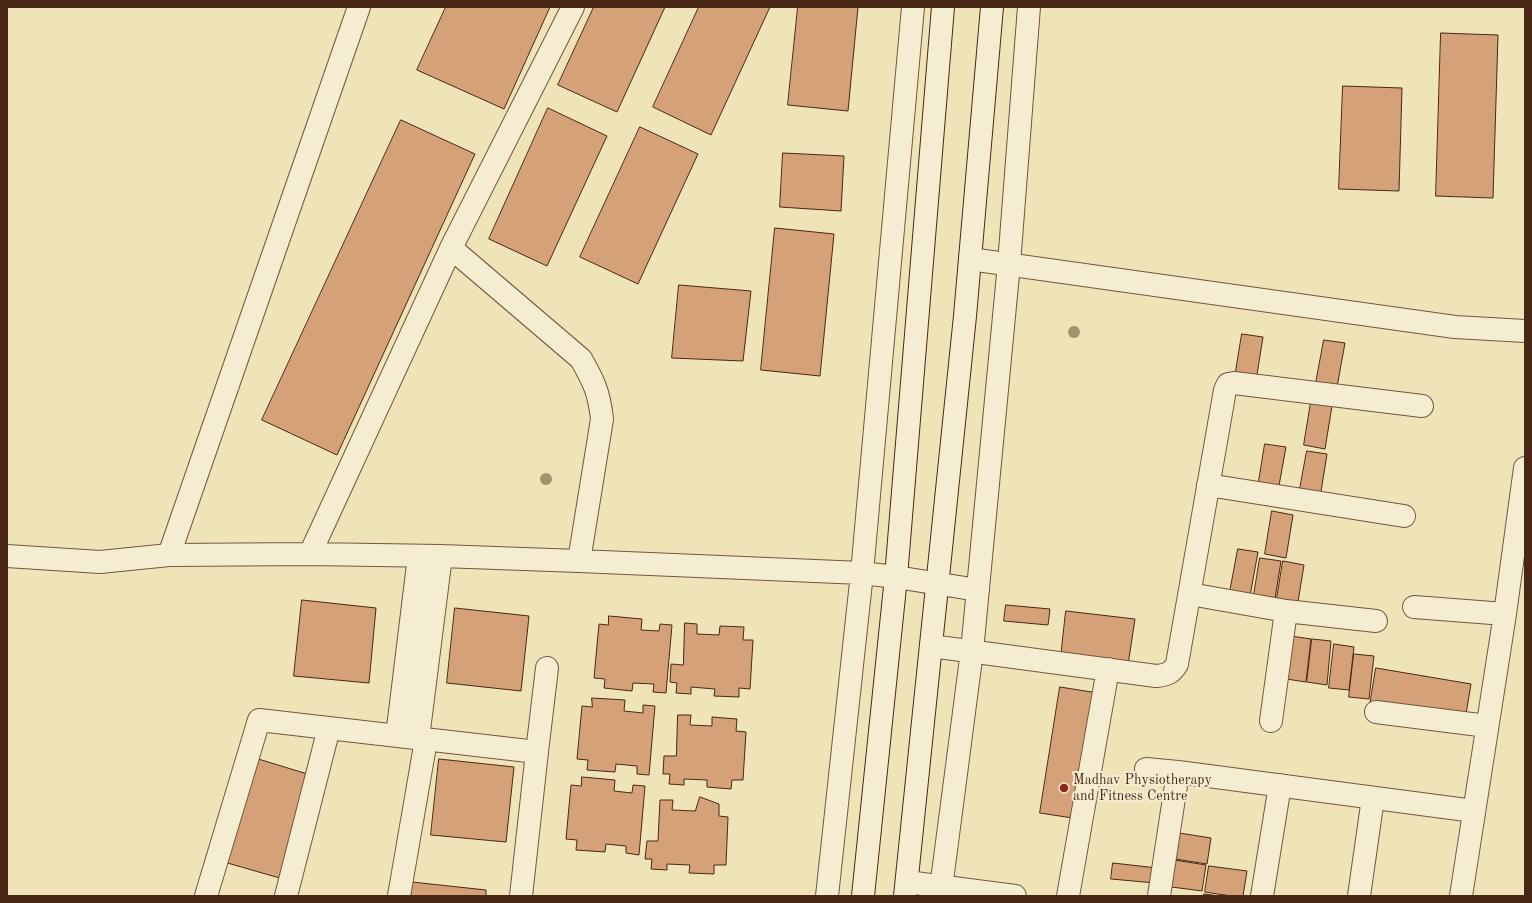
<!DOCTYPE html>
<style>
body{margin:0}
#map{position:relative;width:1532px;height:903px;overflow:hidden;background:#efe3b8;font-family:"Old Standard TT",serif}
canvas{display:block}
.frame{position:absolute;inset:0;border:8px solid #482714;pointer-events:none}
</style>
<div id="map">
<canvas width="1532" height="903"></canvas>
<div class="frame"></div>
</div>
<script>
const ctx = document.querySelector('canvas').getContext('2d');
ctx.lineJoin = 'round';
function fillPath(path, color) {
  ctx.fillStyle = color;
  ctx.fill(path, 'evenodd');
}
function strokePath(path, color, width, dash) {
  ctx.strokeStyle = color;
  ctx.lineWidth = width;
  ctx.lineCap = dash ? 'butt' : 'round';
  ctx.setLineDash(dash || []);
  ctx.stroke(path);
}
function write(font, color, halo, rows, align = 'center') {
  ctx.font = font + ' "Old Standard TT",serif';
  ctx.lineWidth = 4;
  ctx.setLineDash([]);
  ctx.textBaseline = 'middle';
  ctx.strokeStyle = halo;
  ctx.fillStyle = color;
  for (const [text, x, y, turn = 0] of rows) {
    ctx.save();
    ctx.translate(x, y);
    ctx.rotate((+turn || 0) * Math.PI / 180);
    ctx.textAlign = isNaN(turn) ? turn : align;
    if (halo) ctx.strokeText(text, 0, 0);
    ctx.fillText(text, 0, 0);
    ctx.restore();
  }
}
const building = new Path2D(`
 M 446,7 L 550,7 L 504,109 L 417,70 Z
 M 594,7 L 665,7 L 617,112 L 558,85 Z
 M 699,7 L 770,7 L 711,135 L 653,107 Z
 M 798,7 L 858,7 L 848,111 L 788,105 Z
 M 1441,33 L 1498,35 L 1493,198 L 1436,196 Z
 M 1343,86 L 1402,88 L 1399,191 L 1339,189 Z
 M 548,108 L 607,136 L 547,266 L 489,239 Z
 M 401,120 L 475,154 L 337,455 L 262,420 Z
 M 640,127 L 698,154 L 638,284 L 580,257 Z
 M 783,153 L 844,156 L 841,211 L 780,207 Z
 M 775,228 L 834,234 L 820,376 L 761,370 Z
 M 679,285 L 751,291 L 743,361 L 672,358 Z
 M 1242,334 L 1263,337 L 1256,381 L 1235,377 Z
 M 1324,340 L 1345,343 L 1337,387 L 1316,383 Z
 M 1311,402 L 1332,406 L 1325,449 L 1304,445 Z
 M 1265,444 L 1286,447 L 1278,491 L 1258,487 Z
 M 1307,451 L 1327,454 L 1320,498 L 1299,494 Z
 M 1272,511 L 1293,515 L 1286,558 L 1265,554 Z
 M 1238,549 L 1258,552 L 1250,596 L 1230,592 Z
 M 1260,558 L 1281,561 L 1274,605 L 1253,601 Z
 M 1283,561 L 1304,565 L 1297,608 L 1276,605 Z
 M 302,600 L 376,608 L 369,683 L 294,676 Z
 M 1006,605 L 1050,609 L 1048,625 L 1004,621 Z
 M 455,608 L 529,616 L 521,691 L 447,683 Z
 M 1066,611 L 1135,619 L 1128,665 L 1061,657 Z
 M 609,616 L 642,619 L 641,630 L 659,631 L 660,624 L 672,625 L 666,693 L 653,692 L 654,684 L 633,683 L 632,691 L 604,688 L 605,679 L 594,678 L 599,624 L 608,625 Z
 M 685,623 L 697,624 L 697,634 L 719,635 L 720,626 L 744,627 L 743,640 L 753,640 L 750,689 L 739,688 L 739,697 L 714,696 L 715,689 L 691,687 L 691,694 L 676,693 L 677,683 L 670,682 L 671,664 L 683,665 Z
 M 1291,636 L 1311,639 L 1306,682 L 1286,679 Z
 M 1312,639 L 1331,641 L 1327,685 L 1307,682 Z
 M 1334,644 L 1354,647 L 1349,690 L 1329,688 Z
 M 1354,654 L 1374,656 L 1369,699 L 1349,697 Z
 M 1376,668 L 1471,684 L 1465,720 L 1370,705 Z
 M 1060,687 L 1098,693 L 1079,819 L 1040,813 Z
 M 592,698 L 625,700 L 624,711 L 643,713 L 643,705 L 655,706 L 649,775 L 637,774 L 637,766 L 616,764 L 615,772 L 587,770 L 588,760 L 577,759 L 582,706 L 592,707 Z
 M 678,715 L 691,715 L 690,725 L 712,726 L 712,717 L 737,719 L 736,731 L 746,732 L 743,780 L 732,780 L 731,789 L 707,787 L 707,780 L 684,779 L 684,785 L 669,784 L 670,774 L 663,774 L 664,756 L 676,756 Z
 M 255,758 L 314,776 L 283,879 L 224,862 Z
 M 439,759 L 514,767 L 506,842 L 431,835 Z
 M 582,777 L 615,780 L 614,791 L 632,793 L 633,785 L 645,786 L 639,855 L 626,853 L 626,846 L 606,844 L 605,852 L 576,850 L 577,840 L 566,839 L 571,785 L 581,786 Z
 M 700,797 L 719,804 L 719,816 L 728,817 L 726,865 L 714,865 L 714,874 L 689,873 L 690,865 L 667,864 L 667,870 L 651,869 L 652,859 L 645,859 L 647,841 L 658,841 L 660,800 L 673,800 L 672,810 L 695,811 Z
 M 1173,832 L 1211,838 L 1207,864 L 1169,858 Z
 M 1168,859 L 1206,865 L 1202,891 L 1164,886 Z
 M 1113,863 L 1157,868 L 1155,883 L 1111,879 Z
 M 1209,866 L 1247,871 L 1243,896 L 1231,896 L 1205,892 Z
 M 412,882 L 486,890 L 486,896 L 411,896 Z
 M 1204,894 L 1220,896 L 1204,896 Z`);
const street = new Path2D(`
 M 451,248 L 581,359 C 594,382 599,392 602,419 L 579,561
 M 970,259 L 1455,327 L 1525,331
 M 1208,485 L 1404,516
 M 310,554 L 451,248 L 573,7
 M 169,555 L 359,7
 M 7,556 L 100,562 L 169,555 L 310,554 L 441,556 L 579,561 L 862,573 L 896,577 L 978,590
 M 1190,594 L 1286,611 L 1376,621
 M 1414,607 L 1505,614
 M 931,646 L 1156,676 C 1167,675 1172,673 1177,664 L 1225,390 L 1228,384 L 1234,383 L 1422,406
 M 1376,712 L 1487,726
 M 1271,721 L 1286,611
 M 397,736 L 419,556
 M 418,738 L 441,556
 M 1146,769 L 1178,772 L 1474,811
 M 907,882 L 1015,896
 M 206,896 L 259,720 L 537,752
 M 286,896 L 329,728
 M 399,896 L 426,740
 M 521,896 L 537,752 L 547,668
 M 827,896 L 862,573 L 913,7
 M 940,896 L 972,651 L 1009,264 L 1029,7
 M 1068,896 L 1108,669
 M 1159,896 L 1178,772
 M 1262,896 L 1280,785
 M 1359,896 L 1373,798
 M 1461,896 L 1505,614 L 1525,468`);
const secondary = new Path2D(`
 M 863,896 L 896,577 L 943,7
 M 905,896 L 965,316 L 992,7`);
const trees = [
 [1074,332],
 [546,479]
];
const markers = [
 [1064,788,5,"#8f2418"]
];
const poiNames = [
 ["Madhav Physiotherapy",1073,780],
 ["and Fitness Centre",1073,796]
];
fillPath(building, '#d4a179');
strokePath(building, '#482714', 1);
strokePath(street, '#72563d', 24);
strokePath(secondary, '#482714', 24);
strokePath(street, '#f5edd1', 22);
strokePath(secondary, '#f5edd1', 22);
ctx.fillStyle = '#a4916e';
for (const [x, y] of trees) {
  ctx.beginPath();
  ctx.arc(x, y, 6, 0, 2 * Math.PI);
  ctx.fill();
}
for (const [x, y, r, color] of markers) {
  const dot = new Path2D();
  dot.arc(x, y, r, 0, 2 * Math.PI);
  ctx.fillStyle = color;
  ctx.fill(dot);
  strokePath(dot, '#f5edd1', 1.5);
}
write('14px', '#482714', '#f5edd1', poiNames, 'left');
</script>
